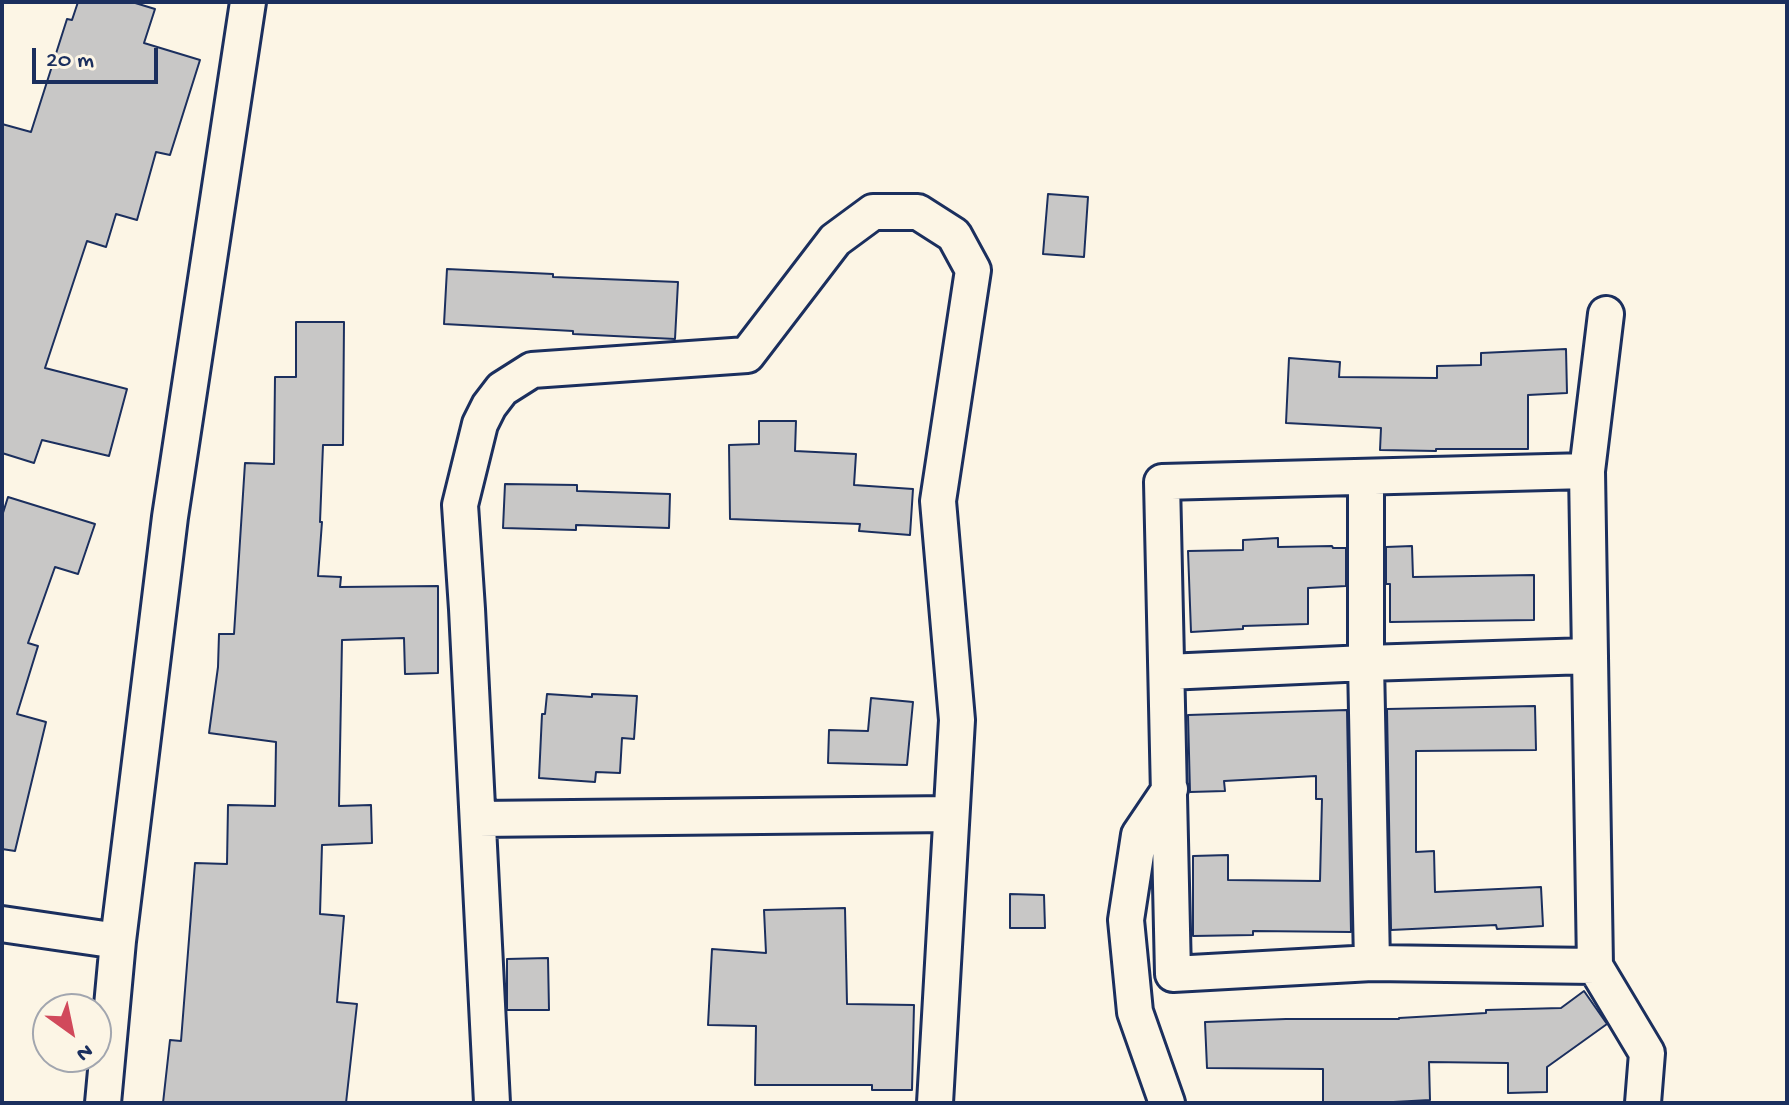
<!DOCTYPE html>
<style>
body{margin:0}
#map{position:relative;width:1789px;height:1105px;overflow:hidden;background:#fcf5e5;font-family:"Gochi Hand",sans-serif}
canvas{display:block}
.frame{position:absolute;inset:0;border:4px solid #1b2f5e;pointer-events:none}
.north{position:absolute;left:32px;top:993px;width:80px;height:80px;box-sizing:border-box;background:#fcf5e5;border:2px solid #a2a6af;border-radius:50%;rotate:147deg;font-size:22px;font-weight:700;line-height:32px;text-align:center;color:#1b2f5e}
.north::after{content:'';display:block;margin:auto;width:28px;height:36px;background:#d1495b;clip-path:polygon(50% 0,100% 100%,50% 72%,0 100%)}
.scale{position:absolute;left:32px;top:48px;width:126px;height:36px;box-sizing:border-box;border:4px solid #1b2f5e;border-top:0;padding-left:10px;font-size:24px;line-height:28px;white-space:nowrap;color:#1b2f5e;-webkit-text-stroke:6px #fcf5e5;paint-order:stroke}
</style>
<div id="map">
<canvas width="1789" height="1105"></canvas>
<div class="frame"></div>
<div class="north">N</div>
<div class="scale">20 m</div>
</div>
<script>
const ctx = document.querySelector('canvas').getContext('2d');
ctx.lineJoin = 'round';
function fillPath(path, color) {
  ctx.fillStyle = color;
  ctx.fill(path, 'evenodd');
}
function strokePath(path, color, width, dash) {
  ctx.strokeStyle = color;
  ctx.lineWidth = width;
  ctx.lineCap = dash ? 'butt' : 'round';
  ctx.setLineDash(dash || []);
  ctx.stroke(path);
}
const building = new Path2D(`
 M 78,2 L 132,2 L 155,9 L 144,43 L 200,60 L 170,155 L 156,152 L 137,220 L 116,214 L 106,247 L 87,241 L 45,368 L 127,389 L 109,456 L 42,440 L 34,463 L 2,453 L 2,124 L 31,132 L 67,19 L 72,20 Z
 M 1048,194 L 1088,197 L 1084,257 L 1043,254 Z
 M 447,269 L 553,274 L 553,277 L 678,282 L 675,339 L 573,334 L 573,331 L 444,324 Z
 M 296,322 L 344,322 L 343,445 L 323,445 L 320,522 L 322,522 L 318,576 L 341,577 L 340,587 L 438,586 L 438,673 L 405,674 L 404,638 L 342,640 L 339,806 L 371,805 L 372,843 L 322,845 L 320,914 L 344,916 L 337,1002 L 357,1004 L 346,1103 L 163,1103 L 170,1040 L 181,1041 L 195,863 L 227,864 L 228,805 L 275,806 L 276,742 L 209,733 L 218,667 L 219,634 L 234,634 L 245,463 L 274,464 L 275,377 L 296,377 Z
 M 1566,349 L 1567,393 L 1528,395 L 1528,449 L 1436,449 L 1436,451 L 1380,450 L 1381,428 L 1286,423 L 1289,358 L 1340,362 L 1339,377 L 1437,378 L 1437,366 L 1481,365 L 1481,353 Z
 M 759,421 L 796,421 L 795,451 L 856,454 L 854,485 L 913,489 L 910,535 L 859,531 L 860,524 L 730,519 L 729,445 L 759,444 Z
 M 505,484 L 577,485 L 577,491 L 670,494 L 669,528 L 576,525 L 576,530 L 503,528 Z
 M 8,497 L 95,524 L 78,574 L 55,567 L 28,643 L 38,646 L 17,714 L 46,722 L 15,851 L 2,849 L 2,516 Z
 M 1278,538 L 1278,547 L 1332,546 L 1333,548 L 1346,548 L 1346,586 L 1308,588 L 1308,624 L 1243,626 L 1243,629 L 1191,632 L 1188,551 L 1243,550 L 1243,540 Z
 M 1412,546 L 1413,577 L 1534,575 L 1534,620 L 1390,622 L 1390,584 L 1386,584 L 1386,547 Z
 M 547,694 L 592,697 L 592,694 L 637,696 L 634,739 L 622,738 L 620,773 L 596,772 L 595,782 L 539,778 L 542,714 L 545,714 Z
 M 871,698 L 913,702 L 907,765 L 828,763 L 829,730 L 868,731 Z
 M 1535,706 L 1536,750 L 1416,751 L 1416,852 L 1434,851 L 1435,892 L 1541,887 L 1543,926 L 1497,929 L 1496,925 L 1391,930 L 1387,709 Z
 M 1347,710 L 1351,932 L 1253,931 L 1253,935 L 1193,936 L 1193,856 L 1228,855 L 1228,880 L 1320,881 L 1322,799 L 1316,799 L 1316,776 L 1224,781 L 1225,791 L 1190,792 L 1188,715 Z
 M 1010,894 L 1044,895 L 1045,928 L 1010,928 Z
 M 845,908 L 847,1004 L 914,1005 L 912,1090 L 872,1090 L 872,1085 L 755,1085 L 756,1026 L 708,1025 L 712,949 L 766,953 L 764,910 Z
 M 548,958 L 549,1010 L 507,1010 L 507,959 Z
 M 1584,991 L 1607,1024 L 1547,1067 L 1547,1092 L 1508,1093 L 1508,1063 L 1429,1062 L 1430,1100 L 1375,1103 L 1323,1103 L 1323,1069 L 1207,1068 L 1205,1022 L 1286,1019 L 1399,1019 L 1399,1018 L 1486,1013 L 1486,1010 L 1561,1008 Z`);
const minor = new Path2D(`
 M 1606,314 L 1587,471 L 1595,966 L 1647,1053 L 1643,1103
 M 1587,471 L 1162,482 L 1173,974 L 1372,963 L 1595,966
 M 1366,477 L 1366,663 L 1372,963
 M 1167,672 L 1366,663 L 1589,656
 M 478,819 L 951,814
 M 2,924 L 118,941
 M 103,1103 L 118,941 L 170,517 L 248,2
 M 492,1103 L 467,609 L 460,505 L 480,424 L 489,406 L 502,389 L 532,370 L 747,355 L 835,240 L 873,212 L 918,212 L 954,235 L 973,270 L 938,501 L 957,720 L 935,1103
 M 1167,1103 L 1135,1012 L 1126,920 L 1139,835 L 1170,789`);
fillPath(building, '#c8c7c6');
strokePath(building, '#1b2f5e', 2);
strokePath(minor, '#1b2f5e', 40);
strokePath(minor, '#fcf5e5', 34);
</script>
